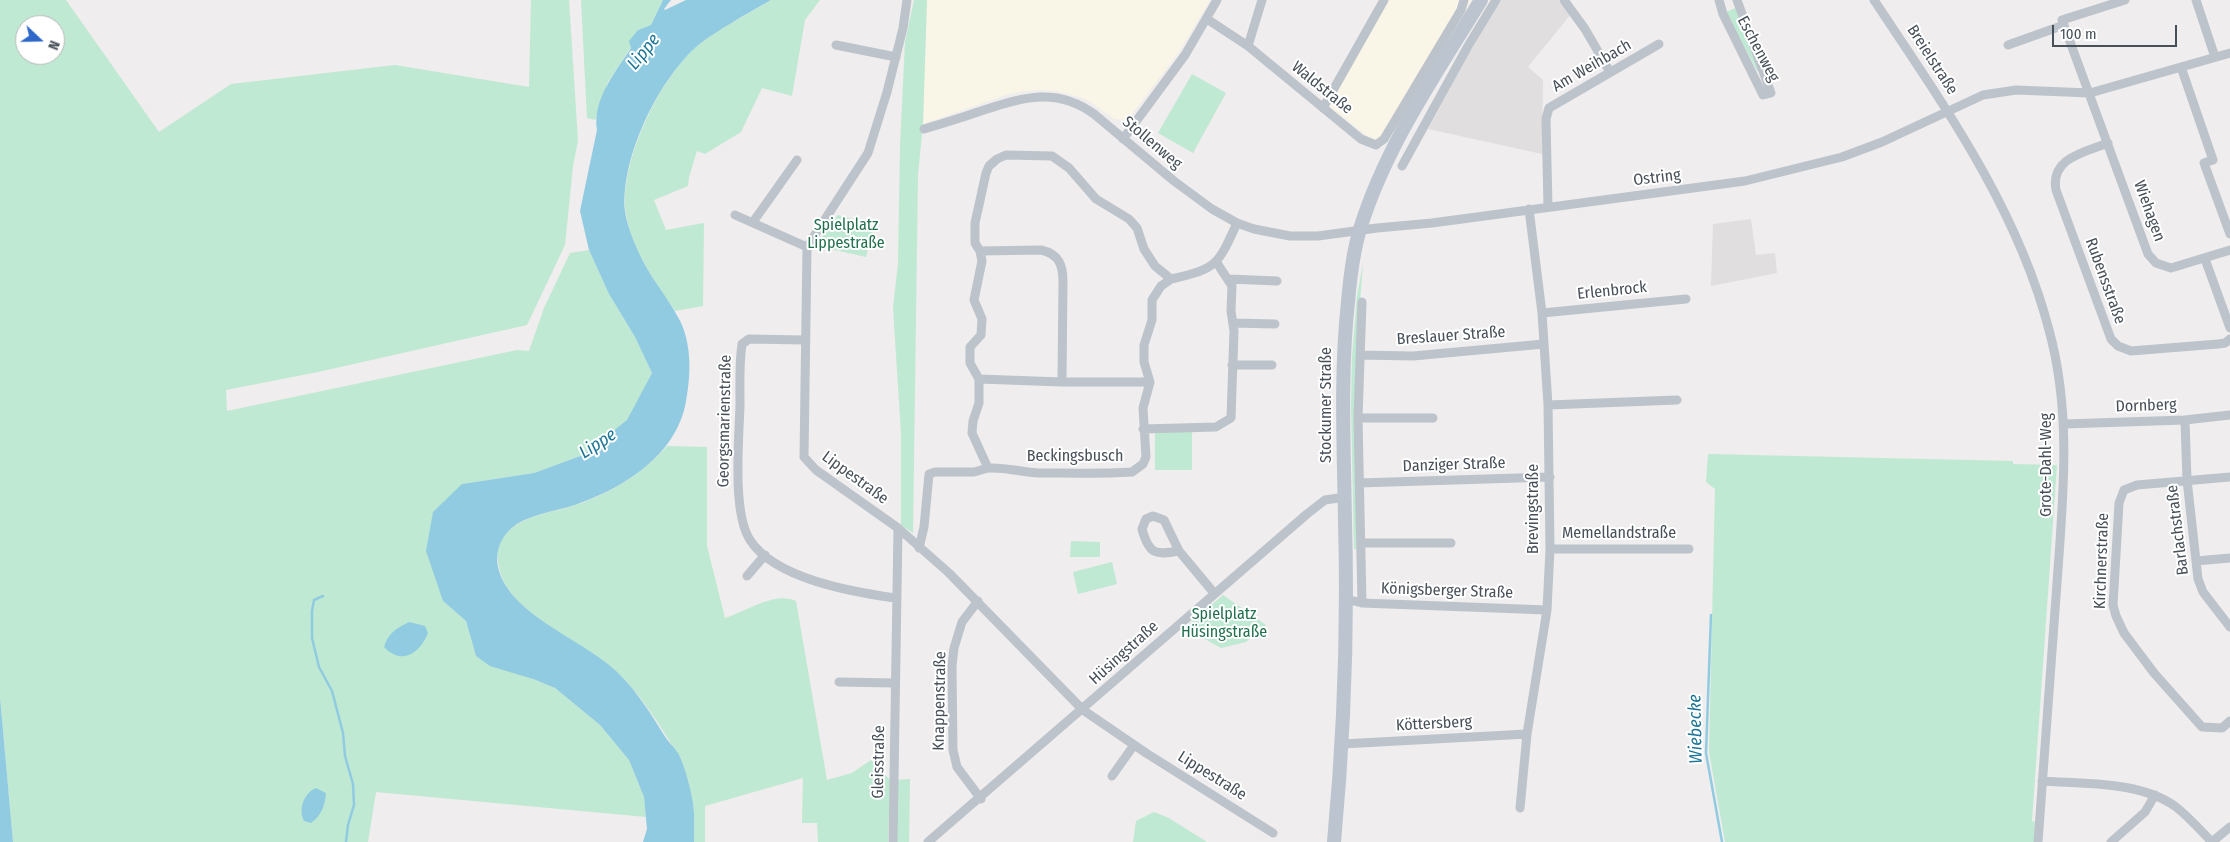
<!DOCTYPE html>
<meta charset="utf-8">
<style>
body{margin:0}
#map{position:relative;width:2230px;height:842px;overflow:hidden;background:#efeded;font-family:"Fira Sans Condensed",sans-serif}
canvas{display:block}
.north{position:absolute;left:15px;top:15px;width:50px;height:50px;box-sizing:border-box;background:#fff;border:1px solid #b5b9bc;border-radius:50%;rotate:111deg;font-size:14px;font-weight:700;line-height:20px;text-align:center;color:#474f58}
.north::after{content:'';display:block;margin:auto;width:18px;height:22px;background:#2d68c8;clip-path:polygon(50% 0,100% 100%,50% 72%,0 100%)}
.scale{position:absolute;left:2052px;top:25px;width:125px;height:22px;box-sizing:border-box;border:2px solid #474f58;border-top:0;padding-left:6px;font-size:15px;line-height:18px;white-space:nowrap;color:#474f58;-webkit-text-stroke:4px #fff;paint-order:stroke}
</style>
<div id="map">
<canvas width="2230" height="842"></canvas>
<div class="north">N</div>
<div class="scale">100 m</div>
</div>
<script>
const ctx = document.querySelector('canvas').getContext('2d');
ctx.lineJoin = 'round';
function fillPath(path, color) {
  ctx.fillStyle = color;
  ctx.fill(path, 'evenodd');
}
function strokePath(path, color, width, dash) {
  ctx.strokeStyle = color;
  ctx.lineWidth = width;
  ctx.lineCap = dash ? 'butt' : 'round';
  ctx.setLineDash(dash || []);
  ctx.stroke(path);
}
function write(font, color, halo, rows, align = 'center') {
  ctx.font = font + ' "Fira Sans Condensed",sans-serif';
  ctx.lineWidth = 4;
  ctx.setLineDash([]);
  ctx.textBaseline = 'middle';
  ctx.strokeStyle = halo;
  ctx.fillStyle = color;
  for (const [text, x, y, turn = 0] of rows) {
    ctx.save();
    ctx.translate(x, y);
    ctx.rotate((+turn || 0) * Math.PI / 180);
    ctx.textAlign = isNaN(turn) ? turn : align;
    if (halo) ctx.strokeText(text, 0, 0);
    ctx.fillText(text, 0, 0);
    ctx.restore();
  }
}
const commercial = new Path2D(`
 M 927,0 L 1210,0 L 1179,52 L 1129,118 L 1125,120 L 1114,119 L 1089,101 L 1080,97 L 1056,91 L 1041,90 L 1025,91 L 1006,95 L 923,124 Z
 M 1387,0 L 1471,0 L 1382,148 L 1328,105 Z`);
const education = new Path2D(`
 M 1500,0 L 1558,0 L 1571,14 L 1528,67 L 1543,80 L 1542,154 L 1428,129 L 1492,11 Z
 M 1751,219 L 1756,255 L 1775,253 L 1777,273 L 1711,286 L 1713,224 Z`);
const green = new Path2D(`
 M 0,0 L 66,0 L 159,132 L 231,84 L 395,65 L 529,87 L 531,0 L 569,0 L 578,141 L 573,166 L 565,245 L 527,325 L 318,372 L 226,390 L 227,411 L 517,350 L 529,351 L 544,308 L 570,253 L 589,250 L 609,294 L 635,337 L 652,373 L 628,420 L 583,455 L 534,473 L 462,484 L 443,601 L 466,621 L 476,656 L 555,688 L 600,725 L 629,760 L 644,797 L 646,817 L 376,792 L 368,842 L 13,842 L 0,697 ZM 25,25 L 55,25 L 55,55 L 25,55 Z
 M 581,0 L 663,0 L 651,25 L 638,30 L 631,47 L 608,82 L 595,120 L 587,118 Z
 M 771,0 L 820,0 L 805,20 L 792,96 L 762,88 L 741,132 L 705,154 L 697,151 L 689,177 L 688,186 L 654,200 L 666,230 L 704,223 L 703,306 L 675,311 C 655,281 631,250 626,213 C 618,165 660,77 697,46 C 719,28 747,15 771,0 Z
 M 914,0 L 927,0 L 923,124 L 918,175 L 913,533 L 901,525 L 901,433 L 893,308 L 898,263 L 900,146 L 905,42 Z
 M 1738,7 L 1761,69 L 1757,71 L 1726,12 Z
 M 1192,74 L 1226,93 L 1193,153 L 1158,133 Z
 M 838,215 L 874,225 L 866,257 L 817,246 L 819,241 Z
 M 1363,263 L 1356,353 L 1356,549 L 1354,549 L 1351,406 L 1352,357 L 1357,296 Z
 M 1155,431 L 1192,431 L 1192,470 L 1155,470 Z
 M 667,446 L 707,447 L 707,546 L 725,618 C 746,612 774,591 796,601 L 827,780 L 852,773 L 871,760 L 890,780 L 888,842 L 818,842 L 817,823 L 802,823 L 803,778 L 705,806 L 705,842 L 694,842 C 694,830 695,816 693,804 C 688,767 666,733 644,703 C 634,689 621,675 608,664 C 574,637 502,610 498,561 C 497,553 498,543 504,536 C 521,515 551,513 576,505 C 610,493 643,474 667,446 Z
 M 1708,454 L 2013,461 L 2013,464 L 2057,465 L 2032,821 L 2035,822 L 2034,842 L 1725,842 L 1709,752 L 1715,489 L 1706,482 Z
 M 1071,541 L 1100,542 L 1100,557 L 1070,557 Z
 M 1112,562 L 1117,584 L 1078,594 L 1073,572 Z
 M 1223,595 L 1266,625 L 1246,642 L 1221,648 L 1203,638 L 1188,625 Z
 M 910,779 L 909,842 L 895,842 L 896,780 Z
 M 1154,812 L 1169,818 L 1207,842 L 1133,842 L 1136,821 Z`);
const water = new Path2D(`
 M 663,0 L 671,0 L 664,9 L 665,10 L 686,0 L 771,0 C 749,13 715,31 696,47 C 658,81 620,159 625,211 C 627,225 633,240 639,253 C 649,276 667,296 679,319 C 692,343 691,375 686,401 C 677,455 624,488 575,505 C 556,511 533,514 517,524 C 502,534 495,549 498,567 C 508,612 575,637 608,664 C 633,684 649,711 666,738 C 670,744 676,749 679,755 C 685,767 691,790 693,803 C 695,816 694,829 694,842 L 643,842 L 647,829 L 644,797 L 629,760 L 600,725 L 555,688 L 533,679 L 490,666 L 476,656 L 466,621 L 443,601 L 426,551 L 433,512 L 462,484 L 534,473 L 583,455 L 627,420 L 652,373 L 635,337 L 609,294 L 589,250 L 580,211 L 597,130 C 592,100 616,71 631,48 L 629,41 L 638,30 L 651,25 Z
 M 409,622 L 425,626 L 428,633 C 420,653 402,666 384,647 C 388,633 397,628 409,622 Z
 M 0,697 L 13,842 L 0,842 Z
 M 316,788 L 326,793 C 325,806 321,816 311,823 L 304,821 C 298,809 304,793 316,788 Z`);
const stream = new Path2D(`
 M 323,596 L 314,600 L 312,611 L 312,638 L 319,667 L 332,691 L 343,733 L 345,756 L 353,784 L 354,805 L 348,825 L 346,842
 M 1711,615 L 1706,753 L 1722,842`);
const street = new Path2D(`
 M 907,0 L 903,28 L 887,92 L 868,153 L 807,247 L 804,457 L 816,470 L 898,528 L 949,573 L 1083,710 L 1146,753 L 1273,833
 M 1564,0 L 1585,29 L 1610,72
 M 1719,0 L 1723,14 L 1763,95 L 1771,93 L 1737,0
 M 1874,0 C 1943,104 2017,207 2049,330 C 2072,413 2063,499 2057,583 C 2051,670 2044,756 2038,842
 M 2125,0 L 2062,20 L 2148,254 L 2156,263 L 2171,268 L 2230,250
 M 2196,0 L 2215,57
 M 1207,19 L 1248,46 L 1361,139 L 1376,145 L 1384,139 L 1461,10 L 1464,0
 M 836,45 L 896,57
 M 2008,45 L 2064,25
 M 1248,46 L 1262,0
 M 2181,67 L 2213,160 L 2204,163 L 2230,234
 M 1323,108 L 1384,0
 M 924,129 C 944,123 964,117 984,110 C 1024,97 1057,87 1094,114 L 1174,181 L 1212,209 L 1237,223 L 1254,229 L 1290,236 L 1318,236 L 1377,228 L 1432,223 L 1745,181 L 1842,157 L 1882,142 L 1983,95 L 2016,90 L 2090,93 L 2230,53
 M 1123,139 L 1185,55 L 1217,0
 M 2108,143 C 2085,152 2050,158 2056,190 L 2111,339 L 2118,346 L 2131,351 L 2218,344 L 2225,343 L 2230,339
 M 1402,166 L 1468,46 L 1496,0
 M 1548,207 L 1546,119 L 1549,108 L 1659,44
 M 735,215 L 807,247
 M 753,222 L 797,160
 M 980,251 L 1041,250 C 1059,254 1063,265 1063,282 L 1062,382
 M 2205,259 L 2230,328
 M 1171,279 C 1217,269 1218,265 1237,223
 M 1229,279 L 1277,281
 M 1362,302 L 1358,418 L 1362,603
 M 1542,313 L 1686,299
 M 1233,323 L 1275,324
 M 804,340 L 749,339 L 742,344 C 739,364 740,384 740,405 C 739,439 732,512 750,540 C 775,579 853,592 895,598
 M 1360,355 L 1413,356 L 1544,344
 M 1232,365 L 1272,365
 M 979,379 L 1062,382 L 1150,382
 M 1548,405 L 1677,400
 M 1358,418 L 1433,418
 M 2185,420 L 2187,480 L 2198,579 L 2203,592 L 2230,627
 M 2064,424 L 2185,420 L 2230,415
 M 1143,429 L 1216,427 L 1231,418 L 1234,331 L 1231,311 L 1232,286 L 1217,263
 M 2230,477 L 2137,485 L 2124,490 L 2119,503 L 2113,605 L 2116,616 L 2124,633 L 2154,673 L 2202,727 L 2222,728 L 2230,721
 M 1359,483 L 1550,477
 M 1361,543 L 1451,543
 M 919,548 L 924,527 L 929,474 L 935,472 L 974,472 L 988,468 L 972,433 L 973,421 L 979,403 L 979,379 L 970,363 L 970,347 L 981,335 L 982,319 L 974,300 L 982,261 L 980,251 L 975,243 L 975,223 L 986,173 L 989,166 L 997,159 L 1006,155 L 1052,156 L 1069,168 L 1096,199 L 1129,219 L 1137,228 L 1144,249 L 1155,266 L 1171,279 L 1161,286 L 1152,300 L 1152,320 L 1144,345 L 1144,362 L 1150,382 L 1143,408 L 1146,457 L 1143,464 L 1132,472 C 1101,474 1069,473 1039,473 C 1021,472 1006,467 988,468
 M 1550,549 L 1689,549
 M 1179,551 C 1156,555 1149,555 1142,529 L 1146,519 L 1153,516 L 1164,520 L 1179,551 L 1214,593
 M 2196,561 L 2230,558
 M 747,576 L 765,555
 M 1346,599 L 1362,603 L 1547,610
 M 978,601 L 962,622 L 954,648 L 952,666 L 953,750 L 957,767 L 981,799
 M 839,682 L 894,683
 M 1342,744 L 1527,734
 M 1112,776 L 1134,745
 M 2042,781 C 2084,784 2141,781 2176,807 C 2189,817 2201,831 2212,842
 M 1520,808 L 1527,734 L 1547,610 L 1550,549 L 1548,405 L 1542,313 L 1529,209
 M 893,842 L 898,528
 M 928,842 L 1307,514 L 1325,500 L 1345,497
 M 2111,842 L 2145,812 L 2155,795
 M 2212,842 L 2230,827`);
const secondary = new Path2D(`
 M 1334,842 C 1344,735 1348,629 1345,522 C 1344,448 1340,375 1348,302 C 1350,278 1353,252 1360,229 C 1386,145 1436,74 1481,0`);
const streetNames = [
 ["Eschenweg",1758,49,62],
 ["Breielstraße",1932,60,57],
 ["Am Weihbach",1592,66,-30],
 ["Waldstraße",1322,88,39],
 ["Stollenweg",1152,143,40],
 ["Ostring",1657,178,-7],
 ["Wiehagen",2149,211,70],
 ["Rubensstraße",2105,281,70],
 ["Erlenbrock",1612,291,-6],
 ["Breslauer Straße",1451,336,-4],
 ["Stockumer Straße",1327,405,-90],
 ["Dornberg",2146,406,-2],
 ["Georgsmarienstraße",725,421,-89],
 ["Beckingsbusch",1075,457],
 ["Danziger Straße",1454,465,-2],
 ["Grote-Dahl-Weg",2047,465,-90],
 ["Lippestraße",855,478,36],
 ["Brevingstraße",1534,509,-90],
 ["Barlachstraße",2178,530,-97],
 ["Memellandstraße",1619,534],
 ["Kirchnerstraße",2102,561,-88],
 ["Königsberger Straße",1447,591,2],
 ["Hüsingstraße",1124,653,-42],
 ["Knappenstraße",940,701,-89],
 ["Köttersberg",1434,724,-3],
 ["Gleisstraße",879,762,-89],
 ["Lippestraße",1212,776,32]
];
const parkNames = [
 ["Spielplatz",846,226],
 ["Lippestraße",846,244],
 ["Spielplatz",1224,615],
 ["Hüsingstraße",1224,633]
];
const waterNames = [
 ["Lippe",644,52,-51],
 ["Lippe",598,444,-33],
 ["Wiebecke",1696,729,-91]
];
fillPath(commercial, '#f9f5e7');
fillPath(education, '#e0dede');
fillPath(green, '#bfe9d2');
fillPath(water, '#91cbe1');
strokePath(stream, '#91cbe1', 2.5);
strokePath(street, '#bcc3ca', 9);
strokePath(secondary, '#bcc4cf', 14);
write('16px', '#474f58', '#fff', streetNames);
write('16px', '#21704d', '#fff', parkNames);
write('italic 18px', '#1c7596', '#fff', waterNames);
</script>
